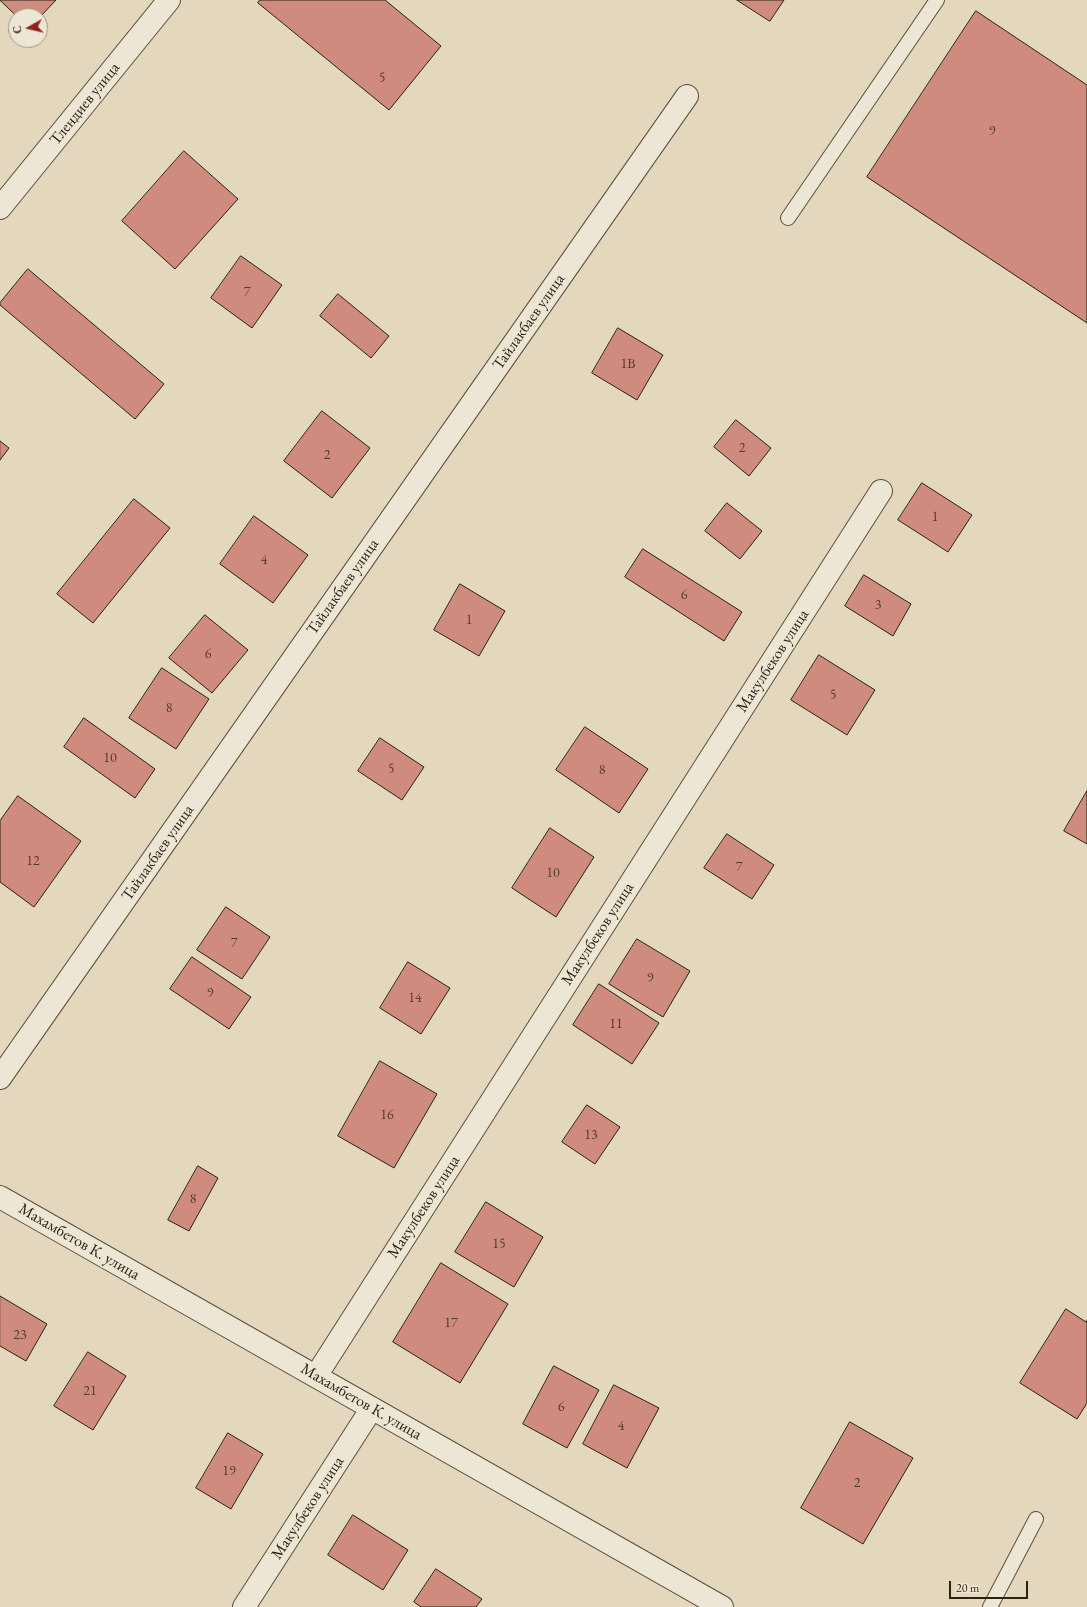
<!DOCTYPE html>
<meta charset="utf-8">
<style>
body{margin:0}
#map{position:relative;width:1087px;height:1607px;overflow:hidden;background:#e3d8bd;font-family:"EB Garamond",serif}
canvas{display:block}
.north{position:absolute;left:8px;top:8px;width:40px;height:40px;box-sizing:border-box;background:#ede6d4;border:1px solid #a09786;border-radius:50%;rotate:262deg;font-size:11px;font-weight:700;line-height:16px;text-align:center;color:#2c2111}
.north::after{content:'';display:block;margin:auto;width:14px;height:18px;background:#8f2418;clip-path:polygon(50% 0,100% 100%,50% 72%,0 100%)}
.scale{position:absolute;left:949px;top:1581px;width:79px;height:18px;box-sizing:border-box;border:2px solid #2c2111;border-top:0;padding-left:5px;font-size:12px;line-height:14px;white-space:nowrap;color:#2c2111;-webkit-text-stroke:3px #ede6d4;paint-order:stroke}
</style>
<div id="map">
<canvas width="1087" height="1607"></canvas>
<div class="north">С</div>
<div class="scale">20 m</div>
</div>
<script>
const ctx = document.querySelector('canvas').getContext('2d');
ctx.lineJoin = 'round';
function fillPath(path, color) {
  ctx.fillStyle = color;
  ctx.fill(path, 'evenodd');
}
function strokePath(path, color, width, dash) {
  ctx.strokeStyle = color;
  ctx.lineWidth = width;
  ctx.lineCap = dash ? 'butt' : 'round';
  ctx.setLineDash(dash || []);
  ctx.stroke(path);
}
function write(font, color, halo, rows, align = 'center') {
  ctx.font = font + ' "EB Garamond",serif';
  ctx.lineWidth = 3.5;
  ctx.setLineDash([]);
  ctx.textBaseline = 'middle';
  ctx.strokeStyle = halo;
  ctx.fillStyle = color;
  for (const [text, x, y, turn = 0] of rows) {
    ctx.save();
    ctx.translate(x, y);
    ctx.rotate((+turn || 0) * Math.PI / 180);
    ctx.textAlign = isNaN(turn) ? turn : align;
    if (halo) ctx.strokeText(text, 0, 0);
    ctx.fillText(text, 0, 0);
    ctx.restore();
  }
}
const building = new Path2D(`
 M 0,0 L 56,0 L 40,17 L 40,16 L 17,16 Z
 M 260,0 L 385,0 L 441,46 L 389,110 L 258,3 Z
 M 737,0 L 784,0 L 770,21 Z
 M 976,11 L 1087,85 L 1087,323 L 867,177 Z
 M 184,151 L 238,199 L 175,269 L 122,221 Z
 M 241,256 L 282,285 L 252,328 L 211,298 Z
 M 28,269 L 164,384 L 135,419 L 0,305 L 0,303 Z
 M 338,294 L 389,336 L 371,358 L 320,316 Z
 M 618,328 L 663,355 L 637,400 L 592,373 Z
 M 322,411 L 370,448 L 332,498 L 284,461 Z
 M 736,420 L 771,448 L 749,476 L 714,447 Z
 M 0,441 L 9,448 L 0,460 Z
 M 922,483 L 972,515 L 948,552 L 898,520 Z
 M 134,499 L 170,528 L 93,623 L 57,594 Z
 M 727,503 L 762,531 L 740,559 L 705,531 Z
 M 254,516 L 308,555 L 273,603 L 220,564 Z
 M 643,549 L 742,612 L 724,641 L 625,577 Z
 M 864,575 L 911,604 L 893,636 L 845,606 Z
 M 460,584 L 505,611 L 479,656 L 434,630 Z
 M 205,615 L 248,650 L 212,693 L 169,658 Z
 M 819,655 L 875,690 L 847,735 L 791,700 Z
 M 162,668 L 209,699 L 176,749 L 129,718 Z
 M 84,718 L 155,769 L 135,798 L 64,747 Z
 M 585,727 L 648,769 L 619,813 L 556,770 Z
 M 380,738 L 424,767 L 402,800 L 358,771 Z
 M 1087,791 L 1087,844 L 1064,831 Z
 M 18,796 L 81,841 L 34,907 L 0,882 L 0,821 Z
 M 550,828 L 594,857 L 556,917 L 512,888 Z
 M 727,834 L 774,865 L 752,899 L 704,868 Z
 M 226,907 L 270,937 L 242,979 L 197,950 Z
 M 637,939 L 690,971 L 663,1017 L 609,984 Z
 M 192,957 L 251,997 L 229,1029 L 170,989 Z
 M 408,962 L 450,988 L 421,1034 L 380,1008 Z
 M 599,984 L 659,1023 L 632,1064 L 573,1025 Z
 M 380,1061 L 437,1094 L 394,1168 L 338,1136 Z
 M 587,1105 L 620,1127 L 595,1164 L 562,1142 Z
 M 198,1166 L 218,1178 L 189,1231 L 168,1220 Z
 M 486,1202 L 543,1237 L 514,1287 L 455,1252 Z
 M 441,1263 L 508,1304 L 460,1383 L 393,1342 Z
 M 0,1296 L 47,1324 L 26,1361 L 0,1346 Z
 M 1066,1309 L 1086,1322 L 1087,1320 L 1087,1403 L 1077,1419 L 1020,1383 Z
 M 88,1352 L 126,1376 L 93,1430 L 54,1406 Z
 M 554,1366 L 599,1390 L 567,1448 L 523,1424 Z
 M 614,1385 L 659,1408 L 627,1468 L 583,1444 Z
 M 850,1422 L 913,1458 L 863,1544 L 801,1508 Z
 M 228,1433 L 263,1454 L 231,1509 L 196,1488 Z
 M 353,1515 L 408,1550 L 383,1590 L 328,1555 Z
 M 436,1569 L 482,1599 L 476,1607 L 421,1607 L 414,1602 Z`);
const lane = new Path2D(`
 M 788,218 L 937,0
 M 990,1607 L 1036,1519`);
const street = new Path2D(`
 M 0,208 L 169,0
 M 0,1078 L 687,96
 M 0,1197 L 722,1607
 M 316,1376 L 881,491
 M 244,1607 L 372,1408`);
const numberNames = [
 ["5",382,78],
 ["9",992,131],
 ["7",247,292],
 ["1В",628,364],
 ["2",742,448],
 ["2",327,455],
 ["1",935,517],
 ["4",264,560],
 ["6",684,595],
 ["3",878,605],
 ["1",469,620],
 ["6",208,654],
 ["5",833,695],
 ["8",169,708],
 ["10",110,758],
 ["5",391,769],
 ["8",602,770],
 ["12",33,861],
 ["7",739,867],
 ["10",553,873],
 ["7",234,943],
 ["9",650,978],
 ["9",210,993],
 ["14",415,998],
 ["11",616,1024],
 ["16",387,1115],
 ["13",591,1135],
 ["8",193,1199],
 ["15",499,1244],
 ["17",451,1323],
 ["23",20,1335],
 ["21",90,1391],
 ["6",561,1407],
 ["4",621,1426],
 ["19",229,1471],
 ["2",857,1483]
];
const streetNames = [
 ["Тлендиев улица",85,104,-51],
 ["Тайлакбаев улица",529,322,-55],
 ["Тайлакбаев улица",343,587,-55],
 ["Макулбеков улица",773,661,-57],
 ["Тайлакбаев улица",158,853,-55],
 ["Макулбеков улица",598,934,-57],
 ["Макулбеков улица",424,1207,-57],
 ["Махамбетов К. улица",79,1242,30],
 ["Махамбетов К. улица",361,1402,30],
 ["Макулбеков улица",308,1508,-57]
];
fillPath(building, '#ce8b7e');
strokePath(building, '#2c2111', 1);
strokePath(lane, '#5a4f3c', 16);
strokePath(street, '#5a4f3c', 24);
strokePath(lane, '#ede6d4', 14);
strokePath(street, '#ede6d4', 22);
write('14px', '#543c2c', null, numberNames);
write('16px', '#2c2111', '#ede6d4', streetNames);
</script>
